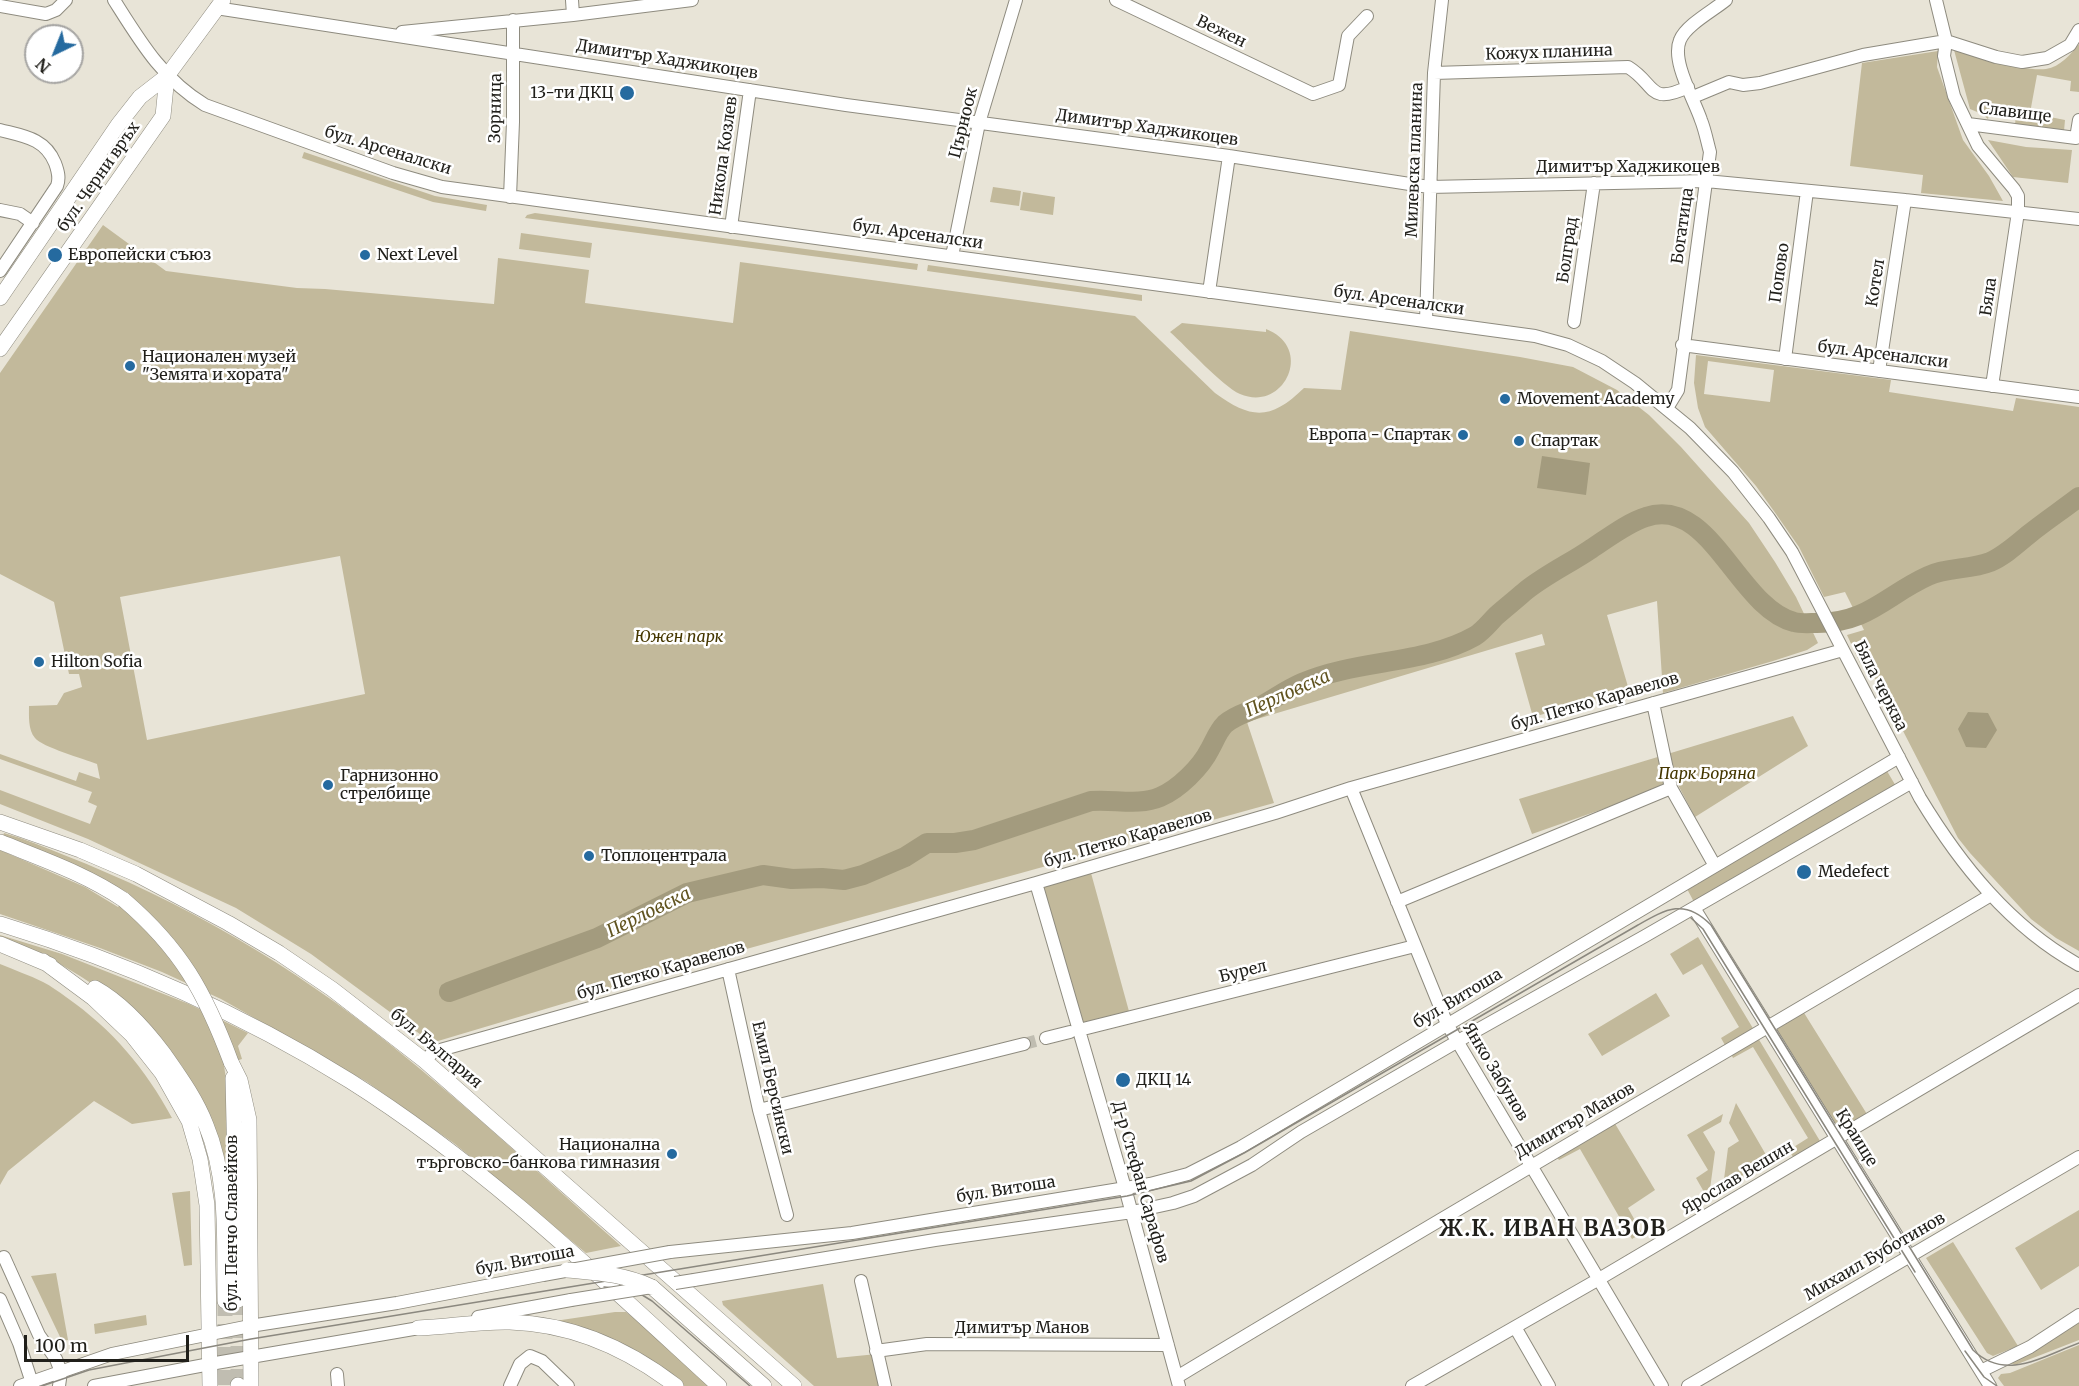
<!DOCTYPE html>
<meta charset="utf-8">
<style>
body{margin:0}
#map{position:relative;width:2079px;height:1386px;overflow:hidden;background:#e8e4d7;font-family:Merriweather,serif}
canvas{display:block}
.north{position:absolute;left:24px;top:24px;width:60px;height:60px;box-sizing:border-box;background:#fff;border:2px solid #a6a5a3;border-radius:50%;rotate:223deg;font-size:16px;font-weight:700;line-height:24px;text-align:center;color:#201f1a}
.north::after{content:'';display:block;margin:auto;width:21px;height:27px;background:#256a9f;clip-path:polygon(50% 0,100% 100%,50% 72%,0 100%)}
.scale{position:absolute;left:24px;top:1335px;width:165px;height:27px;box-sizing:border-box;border:3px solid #201f1a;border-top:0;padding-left:8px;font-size:18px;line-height:21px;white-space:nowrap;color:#201f1a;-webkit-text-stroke:4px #fff;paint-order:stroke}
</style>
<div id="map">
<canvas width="2079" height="1386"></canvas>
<div class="north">N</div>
<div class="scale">100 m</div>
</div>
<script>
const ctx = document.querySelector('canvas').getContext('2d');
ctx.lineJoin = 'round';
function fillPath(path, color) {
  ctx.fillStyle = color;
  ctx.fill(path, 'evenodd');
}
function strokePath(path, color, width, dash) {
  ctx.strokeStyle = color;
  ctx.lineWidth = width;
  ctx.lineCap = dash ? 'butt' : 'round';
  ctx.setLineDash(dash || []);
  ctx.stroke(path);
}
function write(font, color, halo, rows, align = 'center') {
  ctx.font = font + ' Merriweather,serif';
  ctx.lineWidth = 5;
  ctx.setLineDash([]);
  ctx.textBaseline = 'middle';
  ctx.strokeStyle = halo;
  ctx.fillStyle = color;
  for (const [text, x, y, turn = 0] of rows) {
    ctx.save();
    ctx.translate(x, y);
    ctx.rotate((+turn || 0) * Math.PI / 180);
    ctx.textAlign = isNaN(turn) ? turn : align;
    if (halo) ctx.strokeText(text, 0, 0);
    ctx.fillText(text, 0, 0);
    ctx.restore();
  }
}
const green = new Path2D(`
 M 2079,44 L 2079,92 L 2070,91 L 2071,81 L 2037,75 L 2030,113 L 2065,120 L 2064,131 L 2015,124 L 2016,116 L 1990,110 L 1988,119 L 1982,114 L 1970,109 L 1954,50 C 1975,56 2025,72 2046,69 C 2060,67 2071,54 2079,44 Z
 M 1938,51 L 1937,67 L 1963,140 L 1989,176 L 2003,201 L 1921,193 L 1923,175 L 1850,166 L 1862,63 Z
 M 1988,140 L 2026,147 L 2072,150 L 2068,183 L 2013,177 Z
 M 304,152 L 435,196 L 487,205 L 486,211 L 433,202 L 302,158 Z
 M 993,187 L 1021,191 L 1019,206 L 990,202 Z
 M 1023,192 L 1055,197 L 1053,215 L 1020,210 Z
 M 535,213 L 918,264 L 917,270 L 525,218 L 527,215 Z
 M 103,225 L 166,271 L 297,288 L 325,289 L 494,304 L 498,258 L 589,270 L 585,303 L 733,323 L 740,262 L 1135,316 L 1215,393 C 1252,420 1271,420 1304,388 L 1341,390 L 1350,331 L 1520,357 L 1573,367 L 1617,390 L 1649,415 L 1681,447 L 1749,523 L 1775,562 L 1796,597 L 1818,643 L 1807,650 L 1773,661 L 1663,693 L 1657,601 L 1607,615 L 1629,690 L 1533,717 L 1515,653 L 1545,645 L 1542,634 L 1247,722 L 1274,803 L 750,948 L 438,1041 L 428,1040 L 311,954 L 236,908 L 88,839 L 0,804 L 0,790 L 90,824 L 97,806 L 88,802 L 92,792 L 0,759 L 0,754 L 76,781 L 79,772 L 100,779 L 97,764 C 84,759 42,747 35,738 C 28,730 29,716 29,706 L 57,705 L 64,693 L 82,687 L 79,674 L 69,674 L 54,602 L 0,574 L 0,373 ZM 340,556 L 365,694 L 147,740 L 120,597 Z
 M 521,233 L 592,243 L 590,258 L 519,249 Z
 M 928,265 L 1142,295 L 1142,301 L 927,271 Z
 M 1182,323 L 1266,332 L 1266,329 C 1315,348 1284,413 1240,394 C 1222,386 1187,347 1170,332 Z
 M 1696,355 L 1891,380 L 1889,392 L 2013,411 L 2016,398 L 2079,407 L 2079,951 L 2056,938 L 2031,919 L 1970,853 L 1958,838 L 1882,690 L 1873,675 L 1860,663 L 1847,635 L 1864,630 L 1845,592 L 1824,597 L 1799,547 L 1776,514 L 1756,486 L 1705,427 L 1698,408 L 1694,383 ZM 1708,361 L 1774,370 L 1770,402 L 1704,394 Z
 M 1793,716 L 1808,746 L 1695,817 L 1677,783 L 1532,834 L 1519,799 Z
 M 1887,771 L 1897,788 L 1694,902 L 1686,887 Z
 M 4,833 C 25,839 44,847 64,855 C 182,901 294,966 392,1046 C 471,1109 545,1179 621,1246 L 586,1253 L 455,1144 L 367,1082 L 221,999 L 162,972 L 100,948 L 0,914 L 0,850 L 85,887 L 118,907 L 128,893 L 82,868 L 3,836 Z
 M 1091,873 L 1130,1015 L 1081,1028 L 1042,886 Z
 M 0,935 L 62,954 L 189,1004 L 248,1033 L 238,1046 L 242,1059 L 224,1065 L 229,1102 L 231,1192 L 221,1146 L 205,1108 L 182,1066 L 156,1034 L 123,1004 L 80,976 L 55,961 L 0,941 Z
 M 1698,937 L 1754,1030 L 1726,1047 L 1721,1038 L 1739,1027 L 1702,964 L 1683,975 L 1670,954 Z
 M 0,964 C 14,970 29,975 43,982 C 51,986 59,992 66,997 C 113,1030 145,1068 172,1118 L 132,1124 L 94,1101 L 8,1171 L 0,1185 Z
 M 1656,993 L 1670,1016 L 1602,1056 L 1588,1034 Z
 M 1801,1008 L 1870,1119 L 1841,1136 L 1773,1025 Z
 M 1758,1038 L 1820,1141 L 1793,1157 L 1789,1150 L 1808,1138 L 1753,1047 L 1733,1058 L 1731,1054 Z
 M 1736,1103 L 1769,1160 L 1723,1187 L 1728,1148 L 1739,1141 L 1729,1123 Z
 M 1723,1114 L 1721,1122 L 1703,1132 L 1715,1152 L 1710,1189 L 1704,1192 L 1696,1178 L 1708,1170 L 1687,1135 Z
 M 1614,1122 L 1655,1190 L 1628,1208 L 1642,1233 L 1632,1239 L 1580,1149 L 1559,1160 L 1556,1156 Z
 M 190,1191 L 192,1265 L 184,1266 L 172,1193 Z
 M 2079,1210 L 2079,1266 L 2041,1290 L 2015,1248 Z
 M 1953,1242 L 2018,1346 L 1993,1356 L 1987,1353 L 1926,1258 Z
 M 56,1273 L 68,1340 L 62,1341 L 31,1276 Z
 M 823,1284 L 837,1358 L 877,1354 L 885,1386 L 814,1386 L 723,1305 L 722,1301 Z
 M 615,1312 L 626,1312 L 639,1322 L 709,1386 L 683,1386 L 548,1322 Z
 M 146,1315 L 147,1325 L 95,1334 L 94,1324 Z
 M 2079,1318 L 2079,1340 L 2015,1365 L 2010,1363 Z
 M 2079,1345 L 2079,1386 L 2004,1386 L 1998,1378 L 2001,1374 L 2010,1373 Z`);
const water = new Path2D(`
 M 1542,456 L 1590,463 L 1586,495 L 1537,488 Z
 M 1968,712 L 1988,713 L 1997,730 L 1986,748 L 1966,747 L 1958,729 Z`);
const river = new Path2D(`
 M 449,992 L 597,938 L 687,893 L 763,875 L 792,879 L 822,878 L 844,880 L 863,875 L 905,857 L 927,843 L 955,843 L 974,840 L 1091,801 C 1114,799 1139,806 1160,797 C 1179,789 1201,767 1210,749 C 1215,740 1218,731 1225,724 C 1235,715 1249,712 1261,706 C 1275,698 1288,689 1302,683 C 1358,659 1424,665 1475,636 C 1483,631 1489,623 1496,616 C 1505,608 1514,601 1523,593 C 1543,576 1569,564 1591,549 C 1608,538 1627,523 1646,517 C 1710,495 1738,608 1794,622 C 1801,624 1810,623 1817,623 C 1868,623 1886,595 1928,576 C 1947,567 1970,570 1990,562 C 2004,556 2016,545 2028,535 C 2044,522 2062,510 2079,497`);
const minorTunnel = new Path2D(`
 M 1024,1044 L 1046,1038`);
const majorTunnel = new Path2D(`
 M 238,1300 L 238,1385
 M 225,1301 L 225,1386`);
const minor = new Path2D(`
 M 114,0 C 140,41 162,79 205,105 L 393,173 L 442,187 L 1535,336 L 1568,345 L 1602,361 L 1635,383 L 1690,428 L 1733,472 L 1769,518 L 1792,552 L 1920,798 C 1960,864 2010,927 2079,965
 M 572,0 L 573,15
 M 1116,0 L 1313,94 L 1339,85 L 1348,36 L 1367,16
 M 1936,0 L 1946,41 L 1944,56 L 1954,96 L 1978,146 L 2014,189 L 2018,196 L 2018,212 L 1992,386
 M 0,6 L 46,14 L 56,10 L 66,0
 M 216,8 L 846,105 L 1229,156 L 1429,187 L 1706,181 L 1905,200 L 2079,219
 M 402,32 L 573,15 L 692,0
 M 1434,73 L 1628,67 C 1656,84 1648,106 1688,87
 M 1693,97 L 1729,82 L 1743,85 L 1760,83 L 1863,55 L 1946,41 L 1996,57 L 2022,62 L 2047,58 L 2070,45 L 2079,30
 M 1968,124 L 2076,138 L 2079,120
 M 0,130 C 23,136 45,138 55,163 C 58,171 60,178 57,186 L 0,271
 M 510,197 L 513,122 L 513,20
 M 0,210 L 20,214 L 33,223
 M 731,227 L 750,90
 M 952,256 L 979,123 L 1016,0
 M 1209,292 L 1229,156
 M 1426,321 L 1434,73 L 1442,0
 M 1574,322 L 1594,183
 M 1682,345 L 2079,397
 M 1785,359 L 1807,191
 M 1879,371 L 1905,200
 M 1667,408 L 1678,390 L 1710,152 C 1707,141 1705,130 1701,120 C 1694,99 1671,61 1680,40 C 1686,25 1714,10 1726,0
 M 1653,703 L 1671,788 L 1715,866
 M 1351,788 L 1447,1024 L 1662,1386
 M 1036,883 L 1125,1188 L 1179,1386
 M 1397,902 L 1671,788
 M 1694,908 L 1990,1386
 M 728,969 L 759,1110 L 787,1215
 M 1079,1030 L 1415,946
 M 1046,1038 L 1070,1032
 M 425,1061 L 433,1052 L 1036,883 L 1275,813 L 1351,788 L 1843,650
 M 759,1110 L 1024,1044
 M 670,1252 L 852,1233 L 1150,1184 L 1188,1174 L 1241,1147 L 1899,757
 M 4,1257 L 39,1335 L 56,1359 L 61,1372 L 59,1386
 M 694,1280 L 935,1240 L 1132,1212 L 1173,1203 L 1194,1196 L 1252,1165 L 1301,1132 L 1472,1033 L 1645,936 L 1912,782
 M 861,1281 L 885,1386
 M 0,1299 L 19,1343 L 33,1386
 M 478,1317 L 571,1300
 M 1515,1327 L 1549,1386
 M 876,1351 L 927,1344 L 1168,1345
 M 1981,1371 L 2030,1347 L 2079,1315
 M 337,1374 L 338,1386
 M 1177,1377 C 1447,1214 1720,1056 1991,895
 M 20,1386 L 112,1354 L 156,1345 L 250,1326 L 397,1303 L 543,1275
 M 94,1386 L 210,1364 L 425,1327
 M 510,1386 L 520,1364 L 530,1356 L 542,1361 L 568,1386
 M 1412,1386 L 1599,1279 L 2079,995
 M 1688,1386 L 2079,1157`);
const major = new Path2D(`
 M 0,298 L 118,125 L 140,97 L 167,76 L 223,0
 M 0,349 L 163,116 L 167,76
 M 0,822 L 80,850 L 136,874 L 228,923 L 279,953 L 332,989 L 425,1061 L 794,1386
 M 0,842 C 42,859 86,874 124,900
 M 0,924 C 122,961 242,1014 350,1081 C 485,1166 602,1279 719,1386
 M 0,944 L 50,965
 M 43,961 L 93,998 L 132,1035 L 162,1073 L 189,1121 L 200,1159 L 207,1205 L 210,1386
 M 95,988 C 122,1003 146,1030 164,1054 C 180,1077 196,1099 206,1125 C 229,1180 224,1243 225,1301
 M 231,1062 L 240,1080 L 249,1120 L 251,1386
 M 233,1078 L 238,1300
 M 652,1287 L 764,1386
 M 418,1328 C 448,1327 480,1321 510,1322 C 572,1324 628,1349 676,1386
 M 238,1386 L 238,1385`);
const tram = new Path2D(`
 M 1691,918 L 1703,929 L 1915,1272
 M 604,1287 L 634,1290 L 652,1301 L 750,1386
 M 1965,1351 L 1984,1377 L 1997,1386
 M 42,1386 L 89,1370 L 251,1339 L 1127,1196 L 1191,1181 L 1244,1153 L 1638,925 C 1666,909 1685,898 1711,925 L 1973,1350 C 2006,1382 2043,1356 2079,1343`);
const minorBridge = new Path2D(`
 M 543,1275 L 670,1252
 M 675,1283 L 694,1280
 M 571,1300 L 652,1287`);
const majorBridge = new Path2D(`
 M 124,900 C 181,949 205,992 231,1062
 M 567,1270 C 599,1273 623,1274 652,1287`);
const markers = [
 [627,93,8,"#256a9f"],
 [55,255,8,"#256a9f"],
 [365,255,6,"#256a9f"],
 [130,366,6,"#256a9f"],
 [1505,399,6,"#256a9f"],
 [1463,435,6,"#256a9f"],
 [1519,441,6,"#256a9f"],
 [39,662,6,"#256a9f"],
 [328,785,6,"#256a9f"],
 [589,856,6,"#256a9f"],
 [1804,872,8,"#256a9f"],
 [1123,1080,8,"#256a9f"],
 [672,1154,6,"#256a9f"]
];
const streetNames = [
 ["Вежен",1221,32,26],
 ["Кожух планина",1549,53,-2],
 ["Димитър Хаджикоцев",667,60,9],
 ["Зорница",496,108,-89],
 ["Славище",2015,113,7],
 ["Църноок",964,123,-76],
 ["Димитър Хаджикоцев",1147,128,8],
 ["бул. Арсеналски",388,151,17],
 ["Никола Козлев",724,156,-82],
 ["Милевска планина",1415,160,-88],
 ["Димитър Хаджикоцев",1628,167],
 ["бул. Черни връх",99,177,-55],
 ["Богатица",1683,226,-82],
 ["бул. Арсеналски",918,235,8],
 ["Болград",1568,250,-82],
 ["Попово",1780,273,-82],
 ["Котел",1876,283,-81],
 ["Бяла",1989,297,-82],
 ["бул. Арсеналски",1399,301,8],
 ["бул. Арсеналски",1883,355,7],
 ["Бяла черква",1880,686,63],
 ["бул. Петко Каравелов",1595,702,-16],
 ["бул. Петко Каравелов",1128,839,-16],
 ["бул. Петко Каравелов",661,971,-16],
 ["Бурел",1243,972,-14],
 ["бул. Витоша",1458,999,-31],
 ["бул. България",436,1049,40],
 ["Янко Забунов",1495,1072,59],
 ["Емил Берсински",772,1088,77],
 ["Димитър Манов",1575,1121,-30],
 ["Краище",1856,1138,58],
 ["Ярослав Вешин",1738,1178,-31],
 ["Д-р Стефан Сарафов",1140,1182,74],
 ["бул. Витоша",1006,1190,-9],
 ["бул. Пенчо Славейков",232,1223,-90],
 ["Михаил Буботинов",1875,1257,-30],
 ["бул. Витоша",525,1261,-11],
 ["Димитър Манов",1022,1328]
];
const poiNames = [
 ["13-ти ДКЦ",614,93,"right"],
 ["Европейски съюз",68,255],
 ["Next Level",377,255],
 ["Национален музей",142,357],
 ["\"Земята и хората\"",142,375],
 ["Movement Academy",1517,399],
 ["Европа - Спартак",1451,435,"right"],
 ["Спартак",1531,441],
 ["Hilton Sofia",51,662],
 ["Гарнизонно",340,776],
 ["стрелбище",340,794],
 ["Топлоцентрала",601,856],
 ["Medefect",1818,872],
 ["ДКЦ 14",1136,1080],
 ["Национална",660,1145,"right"],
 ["търговско-банкова гимназия",660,1163,"right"]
];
const parkNames = [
 ["Южен парк",679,637],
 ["Парк Боряна",1707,774]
];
const waterNames = [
 ["Перловска",1288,694,-24],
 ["Перловска",649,913,-26]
];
const districtNames = [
 ["Ж.К. ИВАН ВАЗОВ",1553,1230]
];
fillPath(green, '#c2b99b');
fillPath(water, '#a39b7e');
strokePath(river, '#a39b7e', 20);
strokePath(minorTunnel, '#c0bdb1', 12, [12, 6]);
strokePath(majorTunnel, '#c0bdb1', 15, [15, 8]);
strokePath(minor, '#8e8b7f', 14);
strokePath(major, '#8e8b7f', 16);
strokePath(minor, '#fff', 12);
strokePath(major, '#fff', 15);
strokePath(tram, '#8b887f', 1.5);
strokePath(minorBridge, '#8e8b7f', 14, []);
strokePath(majorBridge, '#8e8b7f', 16, []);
strokePath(minorBridge, '#fff', 12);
strokePath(majorBridge, '#fff', 15);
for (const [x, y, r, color] of markers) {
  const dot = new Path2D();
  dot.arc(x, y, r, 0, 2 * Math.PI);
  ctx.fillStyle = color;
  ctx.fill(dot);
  strokePath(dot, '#fff', 2);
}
write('16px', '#201f1a', '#fff', streetNames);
write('16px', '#201f1a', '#fff', poiNames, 'left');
write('italic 16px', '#453700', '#fff', parkNames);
write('italic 18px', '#615420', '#fff', waterNames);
ctx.letterSpacing = '1.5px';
write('bold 22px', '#201f1a', '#fff', districtNames);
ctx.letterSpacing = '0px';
</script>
